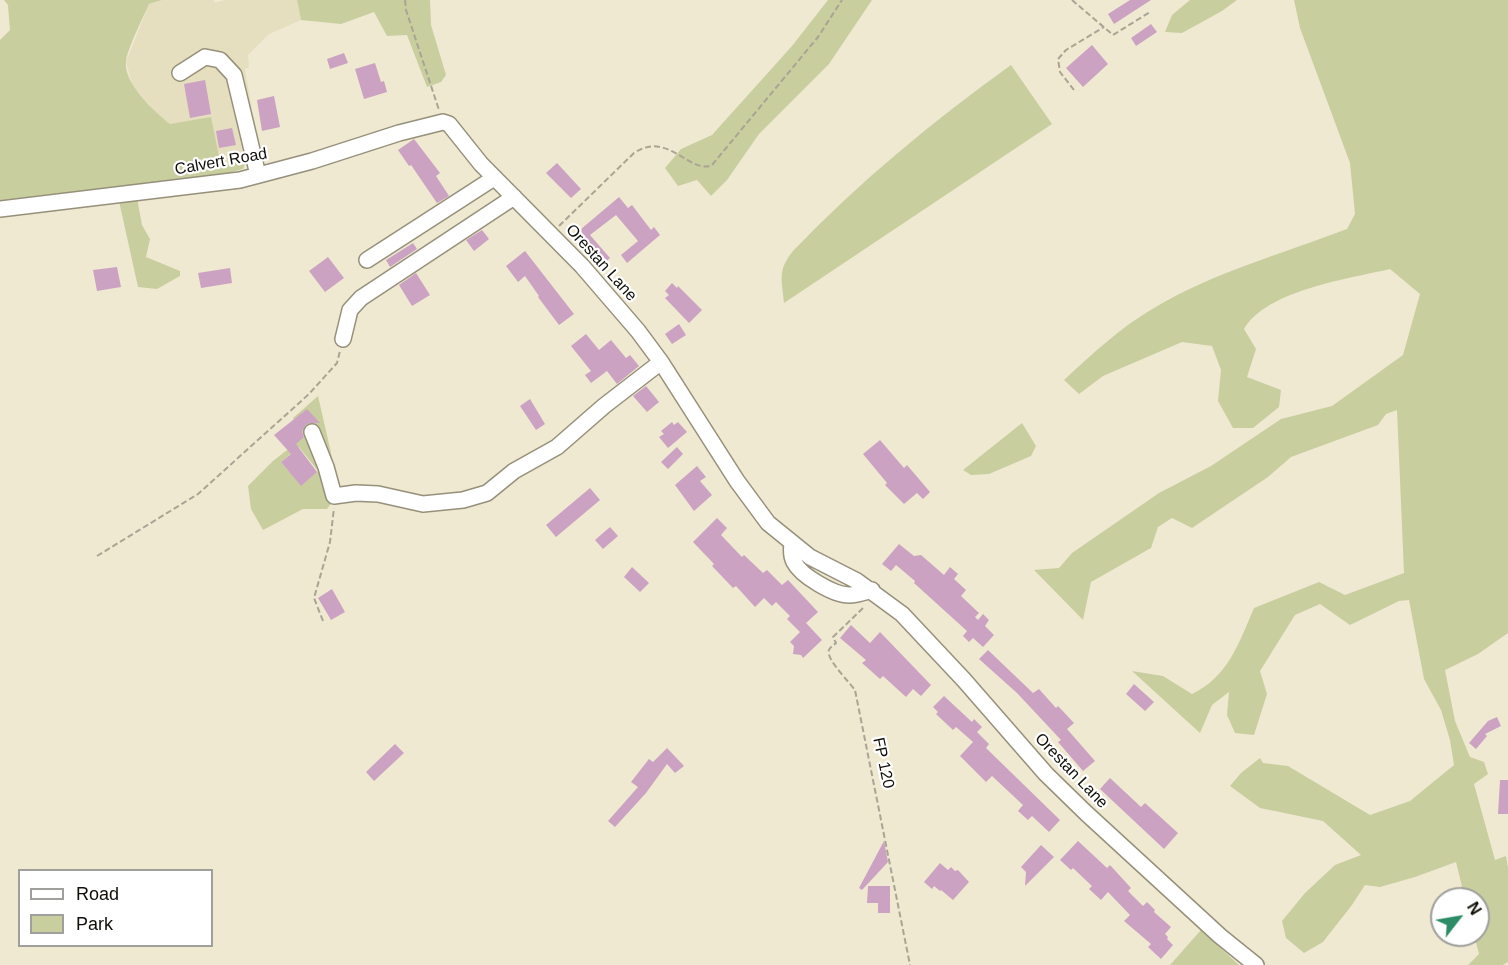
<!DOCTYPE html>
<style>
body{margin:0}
#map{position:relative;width:1508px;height:965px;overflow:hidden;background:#efe9d2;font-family:Arial,sans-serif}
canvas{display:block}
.legend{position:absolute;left:18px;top:869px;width:195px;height:78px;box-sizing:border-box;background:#fff;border:2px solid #9f9f9c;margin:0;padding:8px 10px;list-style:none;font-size:18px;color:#100e07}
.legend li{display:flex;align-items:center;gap:12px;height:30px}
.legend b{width:30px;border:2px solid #9f9f9c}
.north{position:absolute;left:1430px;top:887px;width:60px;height:60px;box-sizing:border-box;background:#fff;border:2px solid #9f9f9c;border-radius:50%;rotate:59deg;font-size:16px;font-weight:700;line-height:24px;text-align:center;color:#100e07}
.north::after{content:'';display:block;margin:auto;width:21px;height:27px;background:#2b8c66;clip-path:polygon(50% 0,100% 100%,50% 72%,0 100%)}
</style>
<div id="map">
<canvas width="1508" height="965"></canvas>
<ul class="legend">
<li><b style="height:8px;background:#fff"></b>Road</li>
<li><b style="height:16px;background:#c9ce9f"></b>Park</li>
</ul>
<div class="north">N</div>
</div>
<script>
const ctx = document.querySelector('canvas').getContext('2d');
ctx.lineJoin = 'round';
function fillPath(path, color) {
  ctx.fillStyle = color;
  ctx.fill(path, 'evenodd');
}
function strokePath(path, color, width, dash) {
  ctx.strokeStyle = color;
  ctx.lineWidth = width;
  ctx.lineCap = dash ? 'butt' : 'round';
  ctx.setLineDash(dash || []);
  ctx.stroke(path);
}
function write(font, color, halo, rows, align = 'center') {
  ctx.font = font + ' Arial,sans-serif';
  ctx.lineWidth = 4.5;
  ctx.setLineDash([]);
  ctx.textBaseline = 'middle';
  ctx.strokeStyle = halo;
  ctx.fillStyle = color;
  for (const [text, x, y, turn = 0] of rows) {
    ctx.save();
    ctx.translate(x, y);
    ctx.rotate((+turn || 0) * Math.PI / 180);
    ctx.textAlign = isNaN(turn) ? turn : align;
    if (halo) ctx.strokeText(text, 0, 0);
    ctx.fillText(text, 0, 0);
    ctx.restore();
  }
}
const built = new Path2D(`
 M 162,0 L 213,0 L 215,3 L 224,0 L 297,0 L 301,20 L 269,34 L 248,55 L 249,67 L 245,69 L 258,145 L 263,156 L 221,166 L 160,116 L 133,87 L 126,62 L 149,4 Z`);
const green = new Path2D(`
 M 4,0 L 162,0 L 149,4 C 143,18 128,47 126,61 C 123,83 154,111 170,124 L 211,117 L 221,166 L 247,160 L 243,169 L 217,176 L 0,205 L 0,40 L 10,30 L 8,5 Z
 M 297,0 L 430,0 L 431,25 L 446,75 L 441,82 L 427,87 L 407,35 L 387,36 L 374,12 L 341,24 L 301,20 Z
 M 828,0 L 872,0 L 829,64 L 759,134 L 727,180 L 711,196 L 697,180 L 678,186 L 665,168 L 681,149 L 712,135 L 792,46 Z
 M 1190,0 L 1237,0 L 1222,11 L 1182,33 L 1165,32 L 1172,15 Z
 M 1294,0 L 1508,0 L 1508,633 L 1478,654 L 1445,670 L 1455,721 L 1470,757 L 1484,762 L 1488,774 L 1474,784 L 1495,860 L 1506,856 L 1508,868 L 1508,962 L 1503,965 L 1468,965 L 1479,954 L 1474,935 L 1478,935 L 1478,899 L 1465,899 L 1456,862 L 1415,877 L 1380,887 L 1365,885 L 1352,905 L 1323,942 L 1304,953 L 1286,938 L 1282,921 L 1305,893 L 1335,865 L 1361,855 L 1323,821 L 1260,808 L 1230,786 L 1241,773 L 1260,758 L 1263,763 L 1288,766 L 1370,815 L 1410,801 L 1454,765 L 1450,740 L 1441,710 L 1424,679 L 1409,600 L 1399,601 L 1350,625 L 1320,604 L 1295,615 L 1260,671 L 1267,694 L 1254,735 L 1235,733 L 1227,715 L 1229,692 L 1212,705 L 1200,733 L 1132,671 L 1163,676 L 1192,694 C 1228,677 1239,643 1254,608 L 1319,582 L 1345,595 L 1404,573 L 1397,410 L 1386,414 L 1378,425 L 1291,457 L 1268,477 L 1192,528 L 1172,518 L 1158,527 L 1151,548 L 1091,582 L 1083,620 L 1034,570 L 1059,568 L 1072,553 L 1159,493 L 1211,466 L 1281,419 L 1332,406 L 1403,355 L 1420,294 L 1390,269 C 1348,279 1267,290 1244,329 L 1256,349 L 1247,377 L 1281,390 L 1279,407 L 1253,428 L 1233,428 L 1218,401 L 1221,370 L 1212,346 L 1182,342 L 1103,376 L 1079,394 L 1064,380 C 1092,354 1121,327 1154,308 C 1214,272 1282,254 1347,229 L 1355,214 L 1350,163 L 1300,28 Z
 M 1011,65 L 1052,124 L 784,303 C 782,279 777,271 793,251 C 859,182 933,121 1011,65 Z
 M 137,198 L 142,225 L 150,239 L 146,257 L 180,271 L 180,276 L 157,289 L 138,287 L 119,201 Z
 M 318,396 L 340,492 L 327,509 L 303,509 L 263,530 L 251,509 L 248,486 L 273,461 L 305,436 L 293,418 ZM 299,447 L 318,471 L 301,485 L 281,462 Z
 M 1022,423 L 1036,446 L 1031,456 L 989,474 L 971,475 L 963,470 Z
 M 1201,930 L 1239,965 L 1170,965 Z`);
const building = new Path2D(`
 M 1130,0 L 1151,0 L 1114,24 L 1108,14 Z
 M 1151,24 L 1157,32 L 1136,46 L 1131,38 Z
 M 1092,45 L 1108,64 L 1083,87 L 1066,68 Z
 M 344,53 L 348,63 L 330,69 L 327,59 Z
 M 375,63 L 381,82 L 384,81 L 387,92 L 364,99 L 355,69 Z
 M 205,80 L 211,114 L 190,118 L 184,84 Z
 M 274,96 L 280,127 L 262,131 L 257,100 Z
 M 232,128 L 236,145 L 219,148 L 216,131 Z
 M 414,139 L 440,173 L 436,176 L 449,196 L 437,203 L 411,165 L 409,166 L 398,150 Z
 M 557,163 L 581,189 L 571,198 L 546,173 Z
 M 619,197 L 628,208 L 632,205 L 651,230 L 654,227 L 660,235 L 627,263 L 621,255 L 638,241 L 616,215 L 590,235 L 610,258 L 602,265 L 574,235 Z
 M 482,230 L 489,239 L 474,251 L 466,240 Z
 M 413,243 L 417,249 L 390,267 L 386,260 Z
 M 525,251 L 574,314 L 559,325 L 538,297 L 539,296 L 525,276 L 518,282 L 506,266 Z
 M 328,257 L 344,278 L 325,292 L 309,271 Z
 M 117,267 L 121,287 L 97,291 L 93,270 Z
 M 230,268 L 232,283 L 201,288 L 198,273 Z
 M 416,273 L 430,295 L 412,306 L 399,285 Z
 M 672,283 L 677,288 L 678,286 L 702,310 L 689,323 L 665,298 L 669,295 L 665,291 Z
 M 679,324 L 686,335 L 672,344 L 665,334 Z
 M 586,334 L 599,350 L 611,340 L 626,358 L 630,355 L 639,366 L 617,384 L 607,371 L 591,383 L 585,375 L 591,371 L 571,346 Z
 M 646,386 L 659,402 L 647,412 L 633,396 Z
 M 530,399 L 545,424 L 536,430 L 520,406 Z
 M 307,409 L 320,423 L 309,423 L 305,426 L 302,431 L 304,437 L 296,444 L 317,472 L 301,486 L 281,462 L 291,454 L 274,435 Z
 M 672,422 L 674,425 L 678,422 L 687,432 L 668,448 L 659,437 L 664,434 L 661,431 Z
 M 880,440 L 904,468 L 907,465 L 930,492 L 923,499 L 917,493 L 904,504 L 885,485 L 887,483 L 863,454 Z
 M 677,447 L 683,454 L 668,469 L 661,462 Z
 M 697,466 L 706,477 L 700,481 L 712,495 L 694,511 L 675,485 Z
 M 590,488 L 600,500 L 556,537 L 546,525 Z
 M 717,518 L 727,528 L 721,535 L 742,557 L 744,555 L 763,573 L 767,570 L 782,585 L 788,580 L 818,612 L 806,623 L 822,640 L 803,658 L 801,655 L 793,654 L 794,646 L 790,642 L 800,632 L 787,619 L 790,616 L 776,602 L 772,606 L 764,598 L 755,607 L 736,586 L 733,588 L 712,566 L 714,564 L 693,542 Z
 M 610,527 L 618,536 L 603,549 L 595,540 Z
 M 899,544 L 914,556 L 921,555 L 944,575 L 950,567 L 958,574 L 954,579 L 966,590 L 961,596 L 979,613 L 975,617 L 978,620 L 983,614 L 989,620 L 985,626 L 994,635 L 983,647 L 973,638 L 969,642 L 963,636 L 967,631 L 914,583 L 915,581 L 896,565 L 891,571 L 882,564 Z
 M 632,567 L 649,583 L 640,592 L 624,577 Z
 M 332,589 L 345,612 L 331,620 L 318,598 Z
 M 851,625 L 870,643 L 880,632 L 931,685 L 921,696 L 913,689 L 906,697 L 883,676 L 880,679 L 862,663 L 866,660 L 840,638 Z
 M 988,650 L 1033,693 L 1039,689 L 1056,708 L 1058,706 L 1074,723 L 1067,729 L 1095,761 L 1083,771 L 1058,742 L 1061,740 L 1017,693 L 979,659 Z
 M 1134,684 L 1154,702 L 1145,711 L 1126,694 Z
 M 944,696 L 972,722 L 974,719 L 982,727 L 977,732 L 989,744 L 986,748 L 1060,820 L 1049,832 L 1032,816 L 1028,820 L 1018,811 L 1023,805 L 992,776 L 986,782 L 960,756 L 973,742 L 956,727 L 953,730 L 936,714 L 938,712 L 933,707 Z
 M 1497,717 L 1501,726 L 1485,734 L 1487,736 L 1476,749 L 1469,743 L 1488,721 Z
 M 395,744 L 404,753 L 374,781 L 366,772 Z
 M 667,748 L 684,766 L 675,773 L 667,764 L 646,793 L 615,827 L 608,821 L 638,787 L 631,782 L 649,759 L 653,762 Z
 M 1110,778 L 1141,807 L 1145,803 L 1178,833 L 1164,849 L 1100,789 Z
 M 1500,780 L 1508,780 L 1508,814 L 1498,814 Z
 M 884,841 L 888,862 L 862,890 L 859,888 Z
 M 1078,841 L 1107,868 L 1110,865 L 1131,888 L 1128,891 L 1143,906 L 1147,902 L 1155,910 L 1154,912 L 1171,927 L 1165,934 L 1168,937 L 1167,939 L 1173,945 L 1161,959 L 1148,947 L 1151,944 L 1124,921 L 1130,915 L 1108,892 L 1101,900 L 1089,889 L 1092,886 L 1073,868 L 1071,870 L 1060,860 Z
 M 1041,845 L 1054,857 L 1025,886 L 1026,872 L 1021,867 Z
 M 940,863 L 948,870 L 951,867 L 955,871 L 958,870 L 969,882 L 953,900 L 941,890 L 940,891 L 934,886 L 932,889 L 924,882 Z
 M 868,886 L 890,886 L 890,913 L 878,913 L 878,903 L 867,903 Z`);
const path = new Path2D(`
 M 405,0 L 406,10 L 439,110
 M 1072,0 L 1113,35 L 1150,12
 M 1074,90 L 1060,72 L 1058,59 L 1066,50 L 1104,27
 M 559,226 L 634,153 C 668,130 690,175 712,165 L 818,37 L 842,0
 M 97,556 L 198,494 L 309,394 L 337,363 L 340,351
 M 863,608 L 833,637 L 836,643 C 833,646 830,647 829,650 C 825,658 850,683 855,690 L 910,965
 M 323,621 L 314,598 L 330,542 L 334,508`);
const minor = new Path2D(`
 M 180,73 L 205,57 L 220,60 L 234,75 L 258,175
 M 0,209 L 240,180 L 312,161 L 399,133 L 443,122 L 449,124 L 481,164 L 582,266 L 638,331 L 661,362 L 737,481 L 768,523 L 810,557 L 857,581 L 902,614 L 964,680 L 1046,774 L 1086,813 L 1220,936 L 1256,965
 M 367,260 L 494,178
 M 343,339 L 350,310 L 361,298 L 514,197
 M 312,432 L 326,467 L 334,496 L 356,493 L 378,494 L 423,504 L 463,500 L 487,493 L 514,471 L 557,447 L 604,406 L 661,362
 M 792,544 C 791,551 791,556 794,562 C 801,576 834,595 849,595 C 857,595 865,592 872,590`);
const streetNames = [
 ["Calvert Road",221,162,-10],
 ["Orestan Lane",601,263,48],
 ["FP 120",883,763,78],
 ["Orestan Lane",1071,771,46]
];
fillPath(built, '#e5debf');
fillPath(green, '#c9ce9f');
fillPath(building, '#cba2c1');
strokePath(minor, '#96907b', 18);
strokePath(path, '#a9a493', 2, [6, 3]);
strokePath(minor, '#fff', 15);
write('16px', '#100e07', '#fff', streetNames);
</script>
